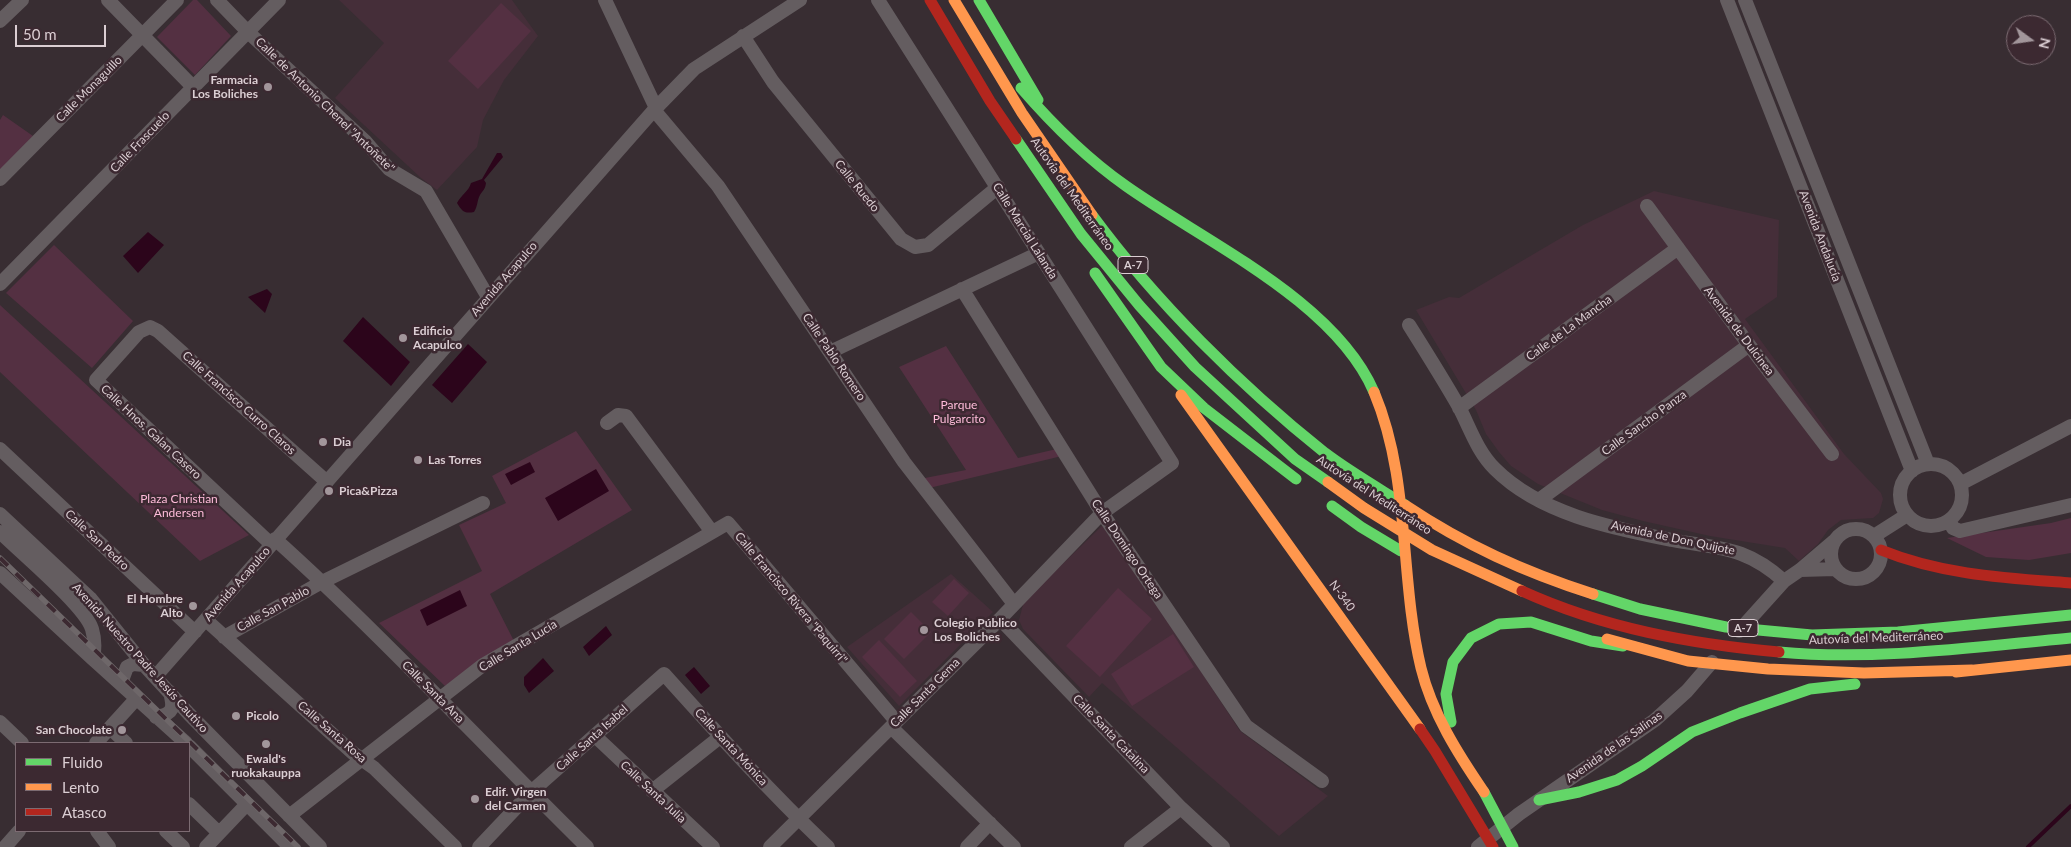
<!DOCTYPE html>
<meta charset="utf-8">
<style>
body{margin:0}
#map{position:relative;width:2071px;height:847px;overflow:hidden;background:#382d32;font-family:Lato,sans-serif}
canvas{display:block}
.legend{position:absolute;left:15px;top:742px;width:175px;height:90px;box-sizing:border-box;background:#3c2931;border:1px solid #7c6b72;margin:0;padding:6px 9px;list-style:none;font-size:15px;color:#dbced3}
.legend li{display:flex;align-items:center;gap:10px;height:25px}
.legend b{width:25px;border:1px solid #7c6b72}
.north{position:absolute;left:2006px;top:15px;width:50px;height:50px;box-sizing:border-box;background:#3c2931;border:1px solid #7c6b72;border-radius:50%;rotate:104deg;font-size:14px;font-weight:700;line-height:20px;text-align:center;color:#dbced3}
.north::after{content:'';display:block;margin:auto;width:18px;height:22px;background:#a2969b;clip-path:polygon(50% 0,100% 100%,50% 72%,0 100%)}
.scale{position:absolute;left:15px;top:25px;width:91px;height:22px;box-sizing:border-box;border:2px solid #dbced3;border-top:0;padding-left:6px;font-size:15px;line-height:18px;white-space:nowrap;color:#dbced3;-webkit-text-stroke:4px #3c2931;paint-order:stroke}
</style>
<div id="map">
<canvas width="2071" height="847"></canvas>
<ul class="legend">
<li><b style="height:6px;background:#63d668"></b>Fluido</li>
<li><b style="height:6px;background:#ff974d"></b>Lento</li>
<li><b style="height:6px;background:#b3261e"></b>Atasco</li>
</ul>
<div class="north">N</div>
<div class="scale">50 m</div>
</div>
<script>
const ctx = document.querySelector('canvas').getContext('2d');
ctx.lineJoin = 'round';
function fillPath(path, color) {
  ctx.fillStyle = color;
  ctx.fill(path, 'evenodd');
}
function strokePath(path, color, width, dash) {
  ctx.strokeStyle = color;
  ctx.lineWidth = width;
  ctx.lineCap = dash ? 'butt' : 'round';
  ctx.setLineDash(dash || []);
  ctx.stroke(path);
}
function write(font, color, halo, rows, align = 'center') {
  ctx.font = font + ' Lato,sans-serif';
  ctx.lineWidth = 5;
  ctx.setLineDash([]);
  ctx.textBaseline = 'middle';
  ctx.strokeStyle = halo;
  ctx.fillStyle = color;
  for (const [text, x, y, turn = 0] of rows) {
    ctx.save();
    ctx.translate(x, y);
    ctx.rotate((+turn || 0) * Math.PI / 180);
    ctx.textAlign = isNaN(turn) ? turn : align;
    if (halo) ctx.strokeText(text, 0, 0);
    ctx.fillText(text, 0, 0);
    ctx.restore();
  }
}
const built = new Path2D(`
 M 339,0 L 512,0 L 538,36 L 504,80 L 483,120 L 477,147 L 437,190 L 421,178 L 335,98 L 384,43 Z
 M 1654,191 L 1779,220 L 1777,297 L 1745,319 L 1844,454 L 1881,493 L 1883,499 L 1879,513 L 1873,518 L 1841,520 L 1828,530 L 1818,544 L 1799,561 L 1785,548 L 1710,536 L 1643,521 L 1602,510 L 1538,484 L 1511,466 L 1499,452 L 1486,434 L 1476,410 L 1416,310 L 1449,297 L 1459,298 L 1583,225 Z
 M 1103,525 L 1126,557 L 1240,731 L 1328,796 L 1279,836 L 1102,683 L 1089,697 L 1023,629 L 1019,620 L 1024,601 Z
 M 951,574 L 993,612 L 899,706 L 847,647 Z`);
const green = new Path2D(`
 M 193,0 L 197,0 L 231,36 L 195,75 L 157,37 Z
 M 501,3 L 531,31 L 478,89 L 448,61 Z
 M 3,115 L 33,136 L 0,173 L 0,120 Z
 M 54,245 L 133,321 L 92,368 L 6,293 Z
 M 0,305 L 249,535 L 200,561 L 0,372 Z
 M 946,346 L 1018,458 L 1061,448 L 1066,455 L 925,489 L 925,478 L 966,470 L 899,367 Z
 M 576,431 L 632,510 L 490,594 L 515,643 L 445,686 L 379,623 L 482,571 L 459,525 L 506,503 L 492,476 Z
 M 2071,518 L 2071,553 L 2029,560 L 1986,557 L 1947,538 L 2051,523 Z
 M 954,579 L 969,593 L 948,616 L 932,602 Z
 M 1118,588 L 1152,619 L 1100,677 L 1066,646 Z
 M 911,612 L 931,632 L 904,659 L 884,639 Z
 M 1173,634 L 1194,667 L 1132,706 L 1111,674 Z
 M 879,640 L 917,681 L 900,697 L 862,657 Z`);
const water = new Path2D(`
 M 497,153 L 501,153 L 503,157 L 484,180 L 486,183 C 485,190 483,190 480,195 C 477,200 478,206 474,212 C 464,214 462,211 457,203 C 461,195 469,191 471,183 L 482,179 Z
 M 148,232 L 164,245 L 138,273 L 123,256 Z
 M 267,289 L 272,294 L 265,313 L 248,297 Z
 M 363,317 L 410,362 L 391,386 L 343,341 Z
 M 468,344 L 487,362 L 452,403 L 432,385 Z
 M 530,462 L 535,472 L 511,485 L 505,474 Z
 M 596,469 L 609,491 L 558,521 L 545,498 Z
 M 460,590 L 467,606 L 427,626 L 420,610 Z
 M 606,626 L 612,635 L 589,656 L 583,647 Z
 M 543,658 L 554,671 L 529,693 L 524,685 L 524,677 Z
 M 694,667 L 710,686 L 701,694 L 685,675 Z`);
const stream = new Path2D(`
 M 2028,847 L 2071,806`);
const street = new Path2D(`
 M 108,0 L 193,87
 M 217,0 L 248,32 L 365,141 L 389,169 L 426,191 L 488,297
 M 605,0 L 656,108
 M 1727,0 L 1912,471
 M 1745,0 L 1928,464
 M 0,21 L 22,0
 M 743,36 L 773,82 L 901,239 L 915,247 L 928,245 L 998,187
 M 654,110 L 718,186 L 904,462 L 1014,604
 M 0,179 L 177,0
 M 1647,206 L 1749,345 L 1832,454
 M 0,284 L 279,0
 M 962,289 L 1102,513 L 1246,726 L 1322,781
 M 1409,325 C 1426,352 1443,379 1459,407 C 1470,428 1477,451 1495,469 C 1540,514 1612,528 1672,540 C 1720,549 1745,546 1784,581
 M 830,352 L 1039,253
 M 1459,408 L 1678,248
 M 607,423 L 618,415 L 626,416 L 712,532
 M 0,449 L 195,632
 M1900 495a31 31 0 1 1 62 0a31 31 0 1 1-62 0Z
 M 1960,484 L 2071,426
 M 1539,500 L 1749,345
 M 0,514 L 90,598 L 144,665 L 189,714 L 320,847
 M 1949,520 L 1953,528 L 1960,531 L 2071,505
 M1831 554a25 25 0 1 1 50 0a25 25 0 1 1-50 0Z
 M 0,532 C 20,552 85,606 92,629 C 95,639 95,649 93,659 L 186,743
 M 1874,536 L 1907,515
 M 275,539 C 384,637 483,745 587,847
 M 271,544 L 96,380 L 139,332 L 150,327 L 158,331 L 327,482
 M 1800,570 L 1835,569
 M 0,573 L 93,659
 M 1000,619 L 1181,808 L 1223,847
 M 206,620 L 353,753 L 374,768 L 455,847
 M 1739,631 L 1784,581 L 1800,570 L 1834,541
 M 224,637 L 322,582 L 483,503
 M 155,677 L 654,110 L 694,69 L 800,0
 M 121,683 L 127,667 L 133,664 L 144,665
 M 156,717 C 174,714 174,708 170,692
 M 0,722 L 22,743
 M 891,727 L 1014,847
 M 110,728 L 126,743
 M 595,736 L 713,847
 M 96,743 L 136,699
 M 189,746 L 290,847
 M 652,791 L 720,737
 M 189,804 L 219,833
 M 289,816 L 483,665 L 728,523 L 896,721
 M 97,831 L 109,847
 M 166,831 L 183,847
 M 5,847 L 19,831
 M 206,847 L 247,804
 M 479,847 L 531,792 L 664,674 C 717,733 770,792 828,847
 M 770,847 L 1000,619 L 1102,513 L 1172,463 L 878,0
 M 967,847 L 990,823
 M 1131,847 L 1181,808
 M 1478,847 L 1519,814 L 1655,720 L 1687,691 L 1712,662`);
const fast = new Path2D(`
 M 979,0 L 1038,100
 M 1021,88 C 1053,125 1086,158 1126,186 C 1205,242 1335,301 1374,392
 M 1016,139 L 1081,234 L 1139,305 L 1195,367 L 1295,459 L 1328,482
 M 1092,215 C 1156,302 1241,386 1325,453 C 1350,472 1378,488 1405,505
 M 1095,273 L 1161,367 L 1204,408 L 1296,479
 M 1332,506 L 1361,527 L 1401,551
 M 1593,594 L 1640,609 L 1726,627 L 1812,635 L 1898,632 L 2071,615
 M 1779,652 C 1876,661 1974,647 2071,638
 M 1451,722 L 1446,694 L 1453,662 L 1471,638 L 1499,624 L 1531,622 L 1591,641 L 1623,646
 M 1484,792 L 1513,847
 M 1539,800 L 1579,792 L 1617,780 L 1642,766 L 1692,732 L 1740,713 L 1810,689 L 1855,684`);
const slow = new Path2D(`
 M 954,0 L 1022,113 L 1092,215
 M 1374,392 C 1411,480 1399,576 1421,668 C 1432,713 1458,754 1484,792
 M 1181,395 L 1420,729
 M 1328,482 L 1364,508 L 1432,550 L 1522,591
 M 1405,505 C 1465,545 1524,572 1593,594
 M 1607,639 L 1688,661 L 1768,669 L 1864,673 L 1972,670
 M 1956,672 L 2071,660`);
const jam = new Path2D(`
 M 930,0 L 990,101 L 1016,139
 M 1881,550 C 1942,575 2006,578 2071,583
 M 1522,591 C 1603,628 1691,644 1779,652
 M 1420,729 L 1435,751 L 1493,847`);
const rail = new Path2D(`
 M 0,558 L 298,847`);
const markers = [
 [268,87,5,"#a2969b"],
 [403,338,5,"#a2969b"],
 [323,442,5,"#a2969b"],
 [418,460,5,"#a2969b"],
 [329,491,5,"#a2969b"],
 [193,606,5,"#a2969b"],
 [924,630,5,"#a2969b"],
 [236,716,5,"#a2969b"],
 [122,730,5,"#a2969b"],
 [266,744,5,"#a2969b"],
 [475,799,5,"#a2969b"]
];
const shields = [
 [1133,265,30],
 [1743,628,30]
];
const shieldNames = [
 ["A-7",1133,265],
 ["A-7",1743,628]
];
const poiNames = [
 ["Farmacia",258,80,"right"],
 ["Los Boliches",258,94,"right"],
 ["Edificio",413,331],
 ["Acapulco",413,345],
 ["Dia",333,442],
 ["Las Torres",428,460],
 ["Pica&Pizza",339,491],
 ["El Hombre",183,599,"right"],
 ["Alto",183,613,"right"],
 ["Colegio Público",934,623],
 ["Los Boliches",934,637],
 ["Picolo",246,716],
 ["San Chocolate",112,730,"right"],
 ["Ewald's",266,759,"center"],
 ["ruokakauppa",266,773,"center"],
 ["Edif. Virgen",485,792],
 ["del Carmen",485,806]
];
const streetNames = [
 ["Calle Monaguillo",89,89,-45],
 ["Calle de Antonio Chenel \"Antoñete\"",325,105,44],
 ["Calle Frascuelo",140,142,-46],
 ["Calle Ruedo",857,186,51],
 ["Autovía del Mediterráneo",1072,194,55],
 ["Calle Marcial Lalanda",1025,231,58],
 ["Avenida Andalucía",1820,236,69],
 ["Avenida Acapulco",504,279,-49],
 ["Calle de La Mancha",1569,328,-36],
 ["Avenida de Dulcinea",1739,331,53],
 ["Calle Pablo Romero",834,357,56],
 ["Calle Francisco Curro Claros",239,403,42],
 ["Calle Sancho Panza",1644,423,-36],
 ["Calle Hnos. Galan Casero",151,432,43],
 ["Autovía del Mediterráneo",1374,495,33],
 ["Avenida de Don Quijote",1673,538,12],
 ["Calle San Pedro",97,540,43],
 ["Calle Domingo Ortega",1127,549,56],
 ["Avenida Acapulco",237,584,-49],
 ["N-340",1342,596,54],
 ["Calle Francisco Rivera \"Paquirri\"",791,598,50],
 ["Calle San Pablo",273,609,-29],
 ["Autovía del Mediterráneo",1876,638,-2],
 ["Calle Santa Lucía",518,646,-31],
 ["Avenida Nuestro Padre Jesús Cautivo",140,658,48],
 ["Calle Santa Ana",433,692,45],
 ["Calle Santa Gema",925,693,-45],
 ["Calle Santa Rosa",332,732,41],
 ["Calle Santa Catalina",1111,734,46],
 ["Calle Santa Isabel",592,738,-42],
 ["Calle Santa Mónica",731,747,47],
 ["Avenida de las Salinas",1614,747,-35],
 ["Calle Santa Julia",653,792,43]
];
const parkNames = [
 ["Parque",959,405],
 ["Pulgarcito",959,419],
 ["Plaza Christian",179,499],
 ["Andersen",179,513]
];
fillPath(built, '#452e39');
fillPath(green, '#543042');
fillPath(water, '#2c051b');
strokePath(stream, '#2c051b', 4);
strokePath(street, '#645d60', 14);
strokePath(fast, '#63d668', 11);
strokePath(slow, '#ff974d', 11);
strokePath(jam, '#b3261e', 11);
strokePath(rail, '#6e6769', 5.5);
strokePath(rail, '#3c2931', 4, [11]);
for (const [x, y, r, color] of markers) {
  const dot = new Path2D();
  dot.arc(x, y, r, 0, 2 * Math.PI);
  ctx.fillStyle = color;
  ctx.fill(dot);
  strokePath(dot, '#3c2931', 2);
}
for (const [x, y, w] of shields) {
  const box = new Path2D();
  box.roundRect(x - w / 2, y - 8.5, w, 17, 4);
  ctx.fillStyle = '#3c2931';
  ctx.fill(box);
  strokePath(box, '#dbced3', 1);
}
write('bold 11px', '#dbced3', null, shieldNames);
write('bold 12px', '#dbced3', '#3c2931', poiNames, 'left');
write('12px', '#dbced3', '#3c2931', streetNames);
write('12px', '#febbd9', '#3c2931', parkNames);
</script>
